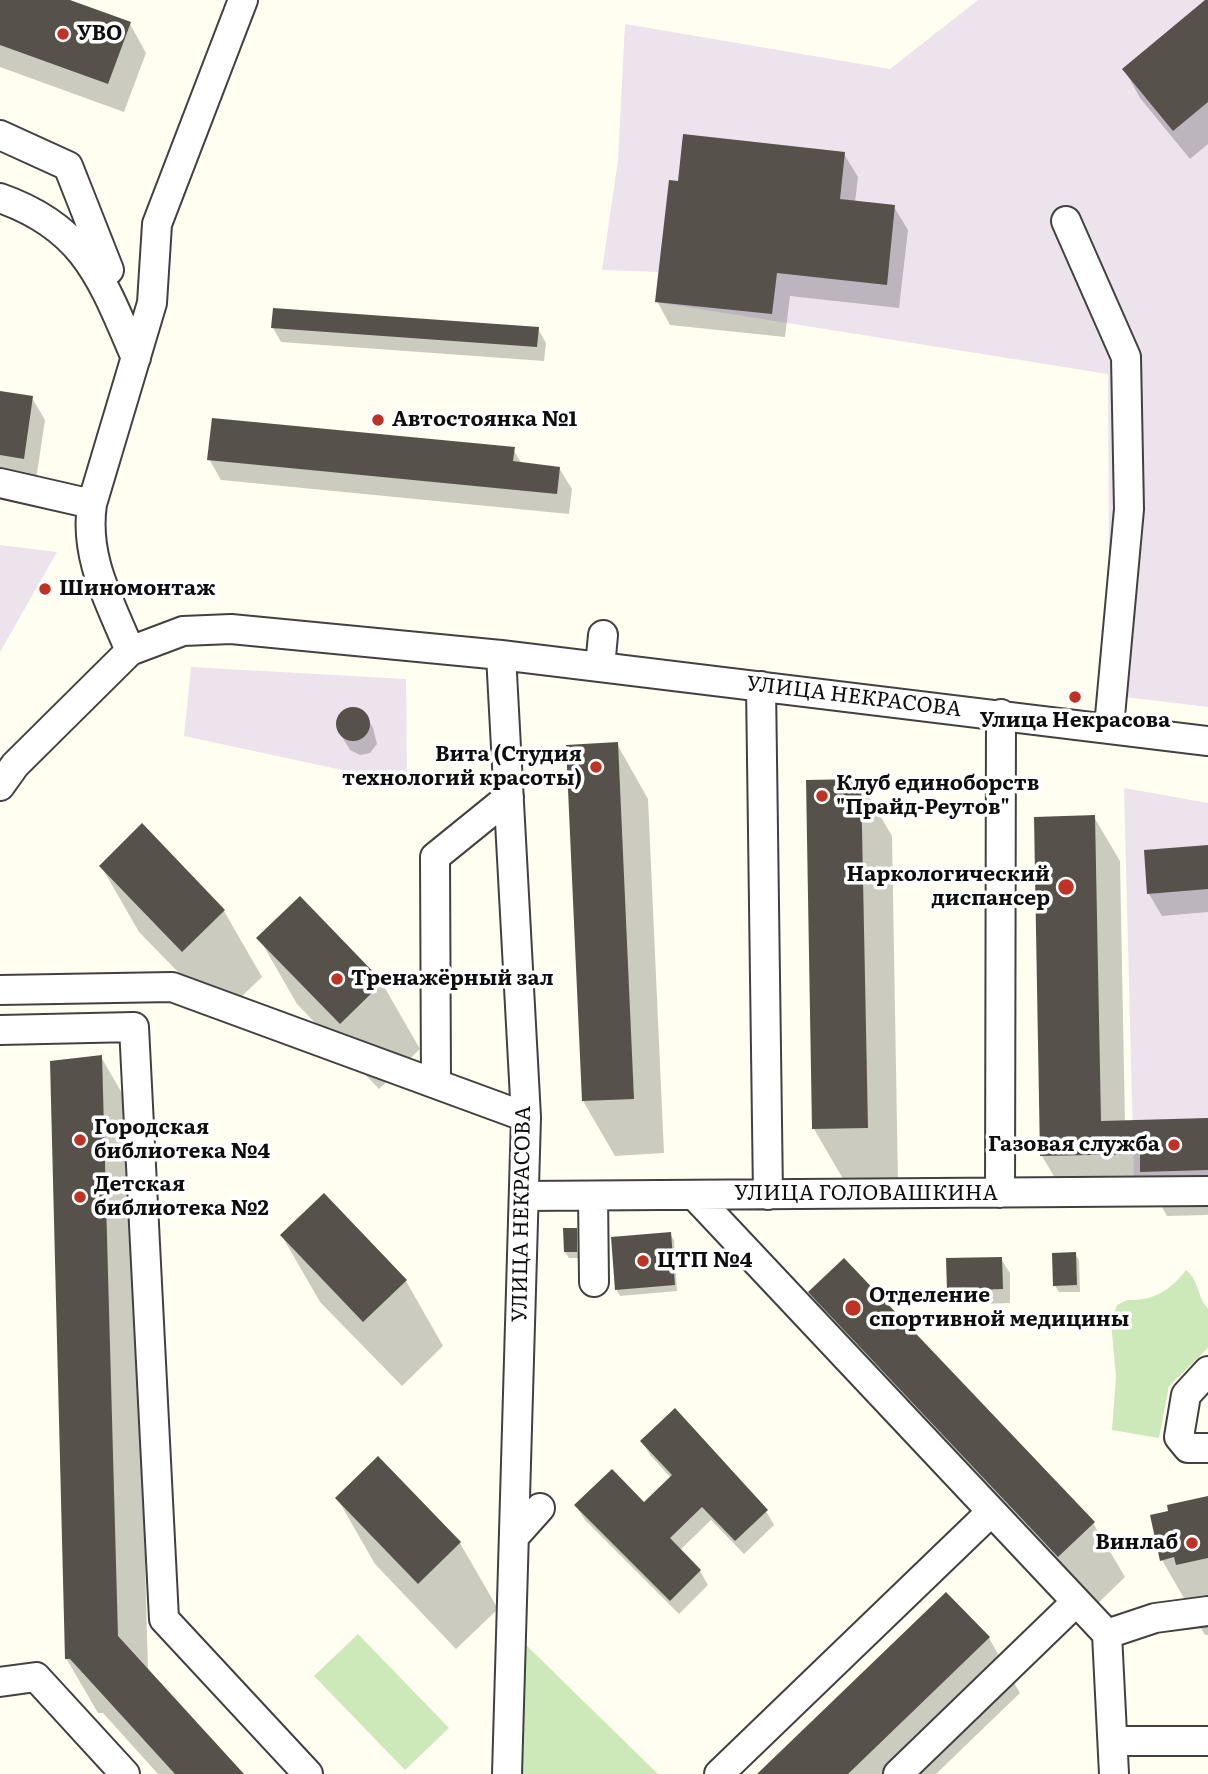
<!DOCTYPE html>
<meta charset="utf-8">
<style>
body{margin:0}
canvas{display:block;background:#fffef0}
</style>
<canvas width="1208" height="1774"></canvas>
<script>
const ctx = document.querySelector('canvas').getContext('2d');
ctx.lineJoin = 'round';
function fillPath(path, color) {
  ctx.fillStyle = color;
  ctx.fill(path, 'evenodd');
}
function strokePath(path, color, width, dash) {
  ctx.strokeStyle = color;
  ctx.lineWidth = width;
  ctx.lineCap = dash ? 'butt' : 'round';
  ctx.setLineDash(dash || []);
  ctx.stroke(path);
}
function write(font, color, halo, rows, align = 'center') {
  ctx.font = font + ' Literata,serif';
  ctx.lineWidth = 7;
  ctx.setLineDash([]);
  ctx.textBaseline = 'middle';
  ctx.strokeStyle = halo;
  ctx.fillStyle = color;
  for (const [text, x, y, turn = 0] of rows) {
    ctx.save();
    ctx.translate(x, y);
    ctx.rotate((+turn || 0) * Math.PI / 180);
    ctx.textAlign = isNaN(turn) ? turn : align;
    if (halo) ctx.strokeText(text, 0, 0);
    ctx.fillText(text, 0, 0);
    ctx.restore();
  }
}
const industrial = new Path2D(`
 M 978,0 L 1208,0 L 1208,707 L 1100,694 L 1109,587 L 1108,374 L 655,302 L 658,272 L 602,270 L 618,160 L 625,24 L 890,69 Z
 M 0,545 L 57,552 L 0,652 Z
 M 191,667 L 406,679 L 407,784 L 184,736 Z
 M 1124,788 L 1208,803 L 1208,1177 L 1134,1179 Z`);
const green = new Path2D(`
 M 1186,1270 C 1200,1281 1196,1296 1208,1308 L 1208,1348 L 1169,1386 L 1159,1438 L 1112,1430 L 1116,1377 L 1111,1322 L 1117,1305 L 1127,1300 C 1153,1301 1170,1291 1186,1270 Z
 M 358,1634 L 449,1728 L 405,1770 L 314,1676 Z
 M 526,1645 L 658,1774 L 522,1774 Z`);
const shadow = new Path2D(`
 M 0,0 L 65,0 L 130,24 L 146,53 L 124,112 L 0,67 Z
 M 1208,0 L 1208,144 L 1190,159 L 1140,98 L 1124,69 Z
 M 844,154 L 858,177 L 855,203 L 894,207 L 908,230 L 899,308 L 790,296 L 785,337 L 670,325 L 657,301 L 679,183 Z
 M 273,328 L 538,329 L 546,343 L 544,361 L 281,342 Z
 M 0,393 L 32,398 L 45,420 L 36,480 L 5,476 L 0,467 Z
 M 513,449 L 522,464 L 559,468 L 572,489 L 569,514 L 221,480 L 209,459 Z
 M 354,708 L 364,713 L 373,728 L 377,744 L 370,753 L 360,755 L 350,750 L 341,735 L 338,719 L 344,711 Z
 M 617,744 L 648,799 L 664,1153 L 615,1156 L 583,1101 Z
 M 860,781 L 892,836 L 898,1183 L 846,1184 L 814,1129 Z
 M 1094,817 L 1120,861 L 1125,1122 L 1208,1120 L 1208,1215 L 1167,1216 L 1157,1198 L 1068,1200 L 1042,1156 Z
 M 1208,846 L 1208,912 L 1162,916 L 1149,894 Z
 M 101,866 L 224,911 L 262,977 L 221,1016 L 139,932 Z
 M 259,938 L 382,983 L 420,1049 L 379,1089 L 297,1004 Z
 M 101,1057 L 133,1112 L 148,1671 L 242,1774 L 158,1774 L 103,1713 L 98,1713 L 66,1658 Z
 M 576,1229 L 580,1236 L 580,1258 L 569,1258 L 565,1252 Z
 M 670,1234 L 674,1240 L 677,1291 L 620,1296 L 616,1289 Z
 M 282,1236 L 406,1281 L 443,1346 L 402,1386 L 320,1302 Z
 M 1075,1254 L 1079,1260 L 1080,1292 L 1059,1292 L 1055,1286 Z
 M 1001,1259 L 1010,1273 L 1010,1303 L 957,1305 L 948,1290 Z
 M 810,1292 L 1093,1523 L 1125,1577 L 1090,1611 L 842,1347 Z
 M 642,1442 L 766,1511 L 774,1525 L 744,1554 L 711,1520 L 680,1550 L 700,1571 L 708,1585 L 679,1614 L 585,1520 L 576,1506 L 644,1504 L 671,1478 L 651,1456 Z
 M 1208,1497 L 1208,1635 L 1205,1635 L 1162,1560 L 1170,1512 Z
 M 337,1498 L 460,1543 L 498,1609 L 456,1649 L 375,1564 Z
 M 989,1638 L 1020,1693 L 936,1774 L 759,1774 Z`);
const building = new Path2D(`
 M 0,0 L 70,0 L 131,22 L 108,84 L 0,45 Z
 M 1205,0 L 1208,0 L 1208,102 L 1173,131 L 1122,69 Z
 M 683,134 L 845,152 L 840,199 L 895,205 L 887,285 L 777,273 L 772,314 L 655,302 L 669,180 L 678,181 Z
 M 273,308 L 539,327 L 537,347 L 271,328 Z
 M 0,391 L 33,396 L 24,459 L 0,455 Z
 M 212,418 L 515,447 L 513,461 L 560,467 L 557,494 L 207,460 Z
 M336 724a17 17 0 1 1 34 0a17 17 0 1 1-34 0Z
 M 618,742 L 634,1099 L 582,1101 L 566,745 Z
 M 861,779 L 868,1128 L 812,1129 L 806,780 Z
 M 1095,815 L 1101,1121 L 1208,1118 L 1208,1170 L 1140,1172 L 1140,1154 L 1040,1156 L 1034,817 Z
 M 142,823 L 225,910 L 182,952 L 99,866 Z
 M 1208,845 L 1208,889 L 1147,894 L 1144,850 Z
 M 300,896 L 383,982 L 340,1024 L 256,938 Z
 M 102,1055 L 118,1636 L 244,1774 L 175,1774 L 70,1659 L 65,1659 L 50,1061 Z
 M 324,1193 L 407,1280 L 363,1322 L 280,1235 Z
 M 563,1228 L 577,1228 L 577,1252 L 564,1252 Z
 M 671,1232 L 675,1285 L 615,1290 L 611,1237 Z
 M 1076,1252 L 1077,1285 L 1053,1286 L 1052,1253 Z
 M 1002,1257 L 1003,1289 L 947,1291 L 946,1258 Z
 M 844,1258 L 1095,1522 L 1058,1557 L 808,1292 Z
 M 675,1408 L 768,1510 L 735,1541 L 702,1507 L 670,1538 L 701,1570 L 670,1601 L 574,1505 L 612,1469 L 644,1502 L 672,1475 L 640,1441 Z
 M 378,1456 L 461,1542 L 418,1584 L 335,1498 Z
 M 1208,1496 L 1208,1558 L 1176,1565 L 1174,1557 L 1160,1561 L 1150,1515 L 1168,1511 L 1167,1505 Z
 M 946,1592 L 990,1637 L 848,1774 L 757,1774 Z`);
const minor = new Path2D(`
 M 0,135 L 68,166 L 109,270
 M 0,198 C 86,228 102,280 136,358
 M 1066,221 L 1126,357 L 1129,509 L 1109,727
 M 0,483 L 92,504
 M 130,651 C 110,601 84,559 92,504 L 152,303 L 157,224 L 243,0
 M 501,655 L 526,1117 L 507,1774
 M 600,667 L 603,635
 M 761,686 L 768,1195
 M 0,786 L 15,765 L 130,651 L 183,631 L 231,629 L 501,655 L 1208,741
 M 0,990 L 172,987 L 526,1117
 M 0,1030 L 134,1027 L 164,1619 L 308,1774
 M 436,1084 L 435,857 L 509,797
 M 1000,1193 L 1001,714
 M 694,1195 L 1107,1634 L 1114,1774
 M 524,1196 L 1208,1191
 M 593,1196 L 594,1282
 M 1208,1371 L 1186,1395 L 1179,1437 L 1188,1448 L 1208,1448
 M 514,1537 L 540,1508
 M 1107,1634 L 1155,1618 L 1208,1611
 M 0,1682 L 36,1677 L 125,1774
 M 1113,1741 L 1208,1741
 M 719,1774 L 991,1512
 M 898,1774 L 1076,1602`);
const markers = [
 [63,34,7,"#bf3226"],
 [378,420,7,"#bf3226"],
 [45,589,7,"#bf3226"],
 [1075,697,7,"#bf3226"],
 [596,767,7,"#bf3226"],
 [822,796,7,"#bf3226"],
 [1066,887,9,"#bf3226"],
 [337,979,7,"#bf3226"],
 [80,1140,7,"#bf3226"],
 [1174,1145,7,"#bf3226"],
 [80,1197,7,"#bf3226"],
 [643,1261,7,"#bf3226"],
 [853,1308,9,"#bf3226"],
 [1192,1543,7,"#bf3226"]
];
const poiNames = [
 ["УВО",77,34],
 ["Автостоянка №1",392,420],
 ["Шиномонтаж",59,589],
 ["Улица Некрасова",1075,721,"center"],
 ["Вита (Студия",582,755,"right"],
 ["технологий красоты)",582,779,"right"],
 ["Клуб единоборств",836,784],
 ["\"Прайд-Реутов\"",836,808],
 ["Наркологический",1050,875,"right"],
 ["диспансер",1050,899,"right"],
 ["Тренажёрный зал",351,979],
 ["Городская",94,1128],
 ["библиотека №4",94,1152],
 ["Газовая служба",1160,1145,"right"],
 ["Детская",94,1185],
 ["библиотека №2",94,1209],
 ["ЦТП №4",657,1261],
 ["Отделение",869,1296],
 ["спортивной медицины",869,1320],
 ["Винлаб",1178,1543,"right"]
];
const streetNames = [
 ["УЛИЦА НЕКРАСОВА",854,697,7],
 ["УЛИЦА ГОЛОВАШКИНА",866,1194],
 ["УЛИЦА НЕКРАСОВА",522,1214,-89]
];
fillPath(industrial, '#ede3ed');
fillPath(green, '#cde9b9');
fillPath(shadow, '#0003');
fillPath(building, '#57514b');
strokePath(minor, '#414141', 32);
strokePath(minor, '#fff', 28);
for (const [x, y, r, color] of markers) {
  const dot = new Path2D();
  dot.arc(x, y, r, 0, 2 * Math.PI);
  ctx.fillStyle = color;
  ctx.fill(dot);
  strokePath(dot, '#fff', 2.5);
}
write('bold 21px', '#0e0e0e', '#fff', poiNames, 'left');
write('21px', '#0e0e0e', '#fff', streetNames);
</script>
